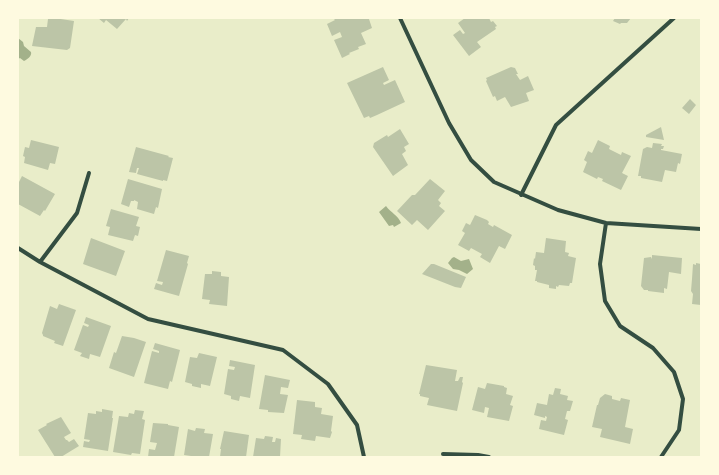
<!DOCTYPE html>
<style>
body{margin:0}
#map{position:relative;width:719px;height:475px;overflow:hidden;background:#e9edc9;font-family:"Times New Roman",serif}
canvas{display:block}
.frame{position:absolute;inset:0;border:19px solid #fefae0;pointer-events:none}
</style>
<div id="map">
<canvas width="719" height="475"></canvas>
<div class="frame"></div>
</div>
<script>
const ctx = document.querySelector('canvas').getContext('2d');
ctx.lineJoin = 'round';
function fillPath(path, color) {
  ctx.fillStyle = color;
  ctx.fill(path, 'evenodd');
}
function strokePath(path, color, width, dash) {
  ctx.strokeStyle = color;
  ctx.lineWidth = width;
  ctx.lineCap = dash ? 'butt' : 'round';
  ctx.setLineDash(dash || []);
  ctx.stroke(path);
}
const water = new Path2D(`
 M 18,38 L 23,42 L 24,46 L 31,52 C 32,56 28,59 24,61 L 20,58 L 18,59 Z
 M 386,206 C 391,213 398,215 401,223 L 394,227 L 393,225 L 389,226 L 379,212 Z
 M 454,257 L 461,261 L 469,259 L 473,269 L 467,274 L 459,270 L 453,269 L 448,263 L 452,258 Z`);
const building = new Path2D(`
 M 54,18 L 74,21 L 70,48 L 67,50 L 32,46 L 36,27 L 47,27 L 48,19 L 53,19 Z
 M 98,18 L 129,18 L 127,21 L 126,19 L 117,29 L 106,20 L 104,23 Z
 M 333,18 L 371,18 L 369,19 L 372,28 L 361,33 L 366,44 L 358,47 L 359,49 L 349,53 L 350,54 L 342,58 L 334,40 L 342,37 L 340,32 L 332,36 L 327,24 L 335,20 Z
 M 465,18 L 489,18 L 491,22 L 493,21 L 497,26 L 495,27 L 496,29 L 477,42 L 481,47 L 469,56 L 453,35 L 460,30 L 463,34 L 465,33 L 458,23 Z
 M 615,18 L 631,18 L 627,23 L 621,23 L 620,24 L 613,21 Z
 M 383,67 L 389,80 L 383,83 L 384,85 L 395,80 L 405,102 L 377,115 L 370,118 L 369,116 L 364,118 L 347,83 Z
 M 511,67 L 515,68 L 518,74 L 516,74 L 520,80 L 528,76 L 534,90 L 526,93 L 529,101 L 511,107 L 505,97 L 497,101 L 495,96 L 493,97 L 486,81 L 487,80 L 486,78 Z
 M 690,99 L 696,105 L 689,114 L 682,108 Z
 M 661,127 L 664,140 L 646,137 L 646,135 Z
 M 400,129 L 409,144 L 404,147 L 406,151 L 402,154 L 408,165 L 393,176 L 373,147 L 374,143 L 387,135 L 388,137 Z
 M 31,140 L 59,147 L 55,164 L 50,163 L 48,170 L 24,163 L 25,157 L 23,156 L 25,147 L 29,148 Z
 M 598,140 L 610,146 L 609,149 L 621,155 L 622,152 L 631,156 L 622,173 L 628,176 L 621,190 L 602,181 L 603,179 L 598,177 L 597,179 L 583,172 L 587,162 L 584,160 L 588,151 L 592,153 Z
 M 653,143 L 662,144 L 661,146 L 664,146 L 663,149 L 661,149 L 661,150 L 682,154 L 680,164 L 678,163 L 676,172 L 665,170 L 662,182 L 641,178 L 641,176 L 638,176 L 643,149 L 647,147 L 652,148 Z
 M 136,147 L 169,156 L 168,157 L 173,158 L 167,181 L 163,180 L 163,181 L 137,174 L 139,168 L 137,168 L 136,173 L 129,172 Z
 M 22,176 L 55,194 L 45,211 L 44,210 L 40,216 L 18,204 L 18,184 Z
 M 128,179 L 162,189 L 158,208 L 156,207 L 154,214 L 137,209 L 138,202 L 134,200 L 134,201 L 131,201 L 129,207 L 121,204 Z
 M 430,179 L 445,191 L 438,200 L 441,203 L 439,206 L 445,211 L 428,230 L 417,220 L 412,225 L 397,211 L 412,195 L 415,195 Z
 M 111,209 L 139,217 L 136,226 L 140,227 L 138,236 L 135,235 L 133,241 L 108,235 L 110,227 L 106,226 Z
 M 475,215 L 487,220 L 489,222 L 488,224 L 493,227 L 494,225 L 512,235 L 505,249 L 499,246 L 490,263 L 480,257 L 482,254 L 471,248 L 469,251 L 458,245 L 465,233 L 462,231 L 466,223 L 470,225 Z
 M 91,238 L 125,251 L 116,276 L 83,264 Z
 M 546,238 L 566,241 L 565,252 L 569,253 L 568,256 L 576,258 L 572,283 L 570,283 L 569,286 L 559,285 L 558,287 L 556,286 L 556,289 L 549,288 L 549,285 L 537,282 L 537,281 L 535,281 L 537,270 L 535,270 L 535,266 L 533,265 L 534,258 L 535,259 L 536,252 L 544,253 Z
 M 166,250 L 189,256 L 187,263 L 188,264 L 179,296 L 154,289 L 156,283 L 162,285 L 163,282 L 157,281 Z
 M 652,255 L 682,258 L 681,274 L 669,272 L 667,289 L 664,288 L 664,293 L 648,291 L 648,290 L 644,290 L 641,286 L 644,258 L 651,257 L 652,259 Z
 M 696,263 L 701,264 L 701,305 L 692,304 L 693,294 L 691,291 L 692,279 L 693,264 L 696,265 Z
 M 431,264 L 434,264 L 466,277 L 461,288 L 455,287 L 422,274 Z
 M 212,271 L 221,272 L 221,276 L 229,277 L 227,306 L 209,304 L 210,300 L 202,299 L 205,274 L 212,274 Z
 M 59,304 L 76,310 L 63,346 L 54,343 L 55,341 L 43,336 L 43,335 L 42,333 L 50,306 L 57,309 Z
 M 86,317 L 111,326 L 100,357 L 90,354 L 89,359 L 80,356 L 82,353 L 74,350 L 83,325 L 88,327 L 89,325 L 84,323 Z
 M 122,336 L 134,338 L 146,342 L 134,377 L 109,368 L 114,352 L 116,353 Z
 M 155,343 L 180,350 L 172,382 L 170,381 L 168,389 L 144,383 L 152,351 L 159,353 L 159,351 L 153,349 Z
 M 199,353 L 217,357 L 210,386 L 201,384 L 201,388 L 192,386 L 192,384 L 185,382 L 190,357 L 197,358 Z
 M 230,360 L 255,365 L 250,398 L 240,396 L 239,401 L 231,399 L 231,396 L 224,394 L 228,369 L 234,370 L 235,367 L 229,366 Z
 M 426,365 L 457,370 L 455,381 L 458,381 L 460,377 L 463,377 L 462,382 L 463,383 L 457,411 L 427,405 L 429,398 L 420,396 L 420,394 L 419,394 Z
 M 265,375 L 290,380 L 288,388 L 281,387 L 280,394 L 288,395 L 284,413 L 268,412 L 268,410 L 259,409 Z
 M 487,383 L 504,386 L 504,387 L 507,388 L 506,394 L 513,396 L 510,405 L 513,406 L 509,421 L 487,417 L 489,408 L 485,407 L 484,413 L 472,410 L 478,387 L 485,389 Z
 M 555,388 L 561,389 L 560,394 L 568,396 L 567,400 L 573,401 L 570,411 L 567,411 L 565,419 L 568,420 L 564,435 L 539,429 L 541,420 L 546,421 L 547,417 L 545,416 L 545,418 L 534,415 L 537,403 L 547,405 L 549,394 L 553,395 Z
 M 605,394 L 612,396 L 612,399 L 620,401 L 621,398 L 630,400 L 625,427 L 633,429 L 630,444 L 600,437 L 602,429 L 592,427 L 597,405 L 598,405 L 600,398 Z
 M 297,400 L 315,402 L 315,407 L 322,408 L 321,414 L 333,416 L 331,431 L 332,432 L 330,438 L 316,436 L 315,441 L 301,439 L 302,435 L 293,434 Z
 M 102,409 L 113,411 L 112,418 L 113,418 L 108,451 L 83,447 L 84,441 L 89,442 L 90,440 L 84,439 L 88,413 L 96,414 L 96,411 L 102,412 Z
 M 135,410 L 144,411 L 142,419 L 145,420 L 140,454 L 132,453 L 131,455 L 113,452 L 119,416 L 128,417 L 129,413 L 134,414 Z
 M 61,417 L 71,433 L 64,437 L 66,440 L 67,440 L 69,442 L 74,439 L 79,446 L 61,457 L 55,457 L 38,430 L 47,425 L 46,424 Z
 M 153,423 L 168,424 L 168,425 L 179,427 L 174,457 L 148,457 L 149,449 L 155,450 L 157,443 L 150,442 Z
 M 196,428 L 205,429 L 204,433 L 213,434 L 209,457 L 191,457 L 191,456 L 184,455 L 188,429 L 195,431 Z
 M 224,431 L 249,435 L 246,457 L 220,457 L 221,449 L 220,449 Z
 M 265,436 L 273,437 L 272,442 L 275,442 L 276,438 L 281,439 L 280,457 L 253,457 L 256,438 L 264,439 Z`);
const minor = new Path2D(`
 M 400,18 L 449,123 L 471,160 L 494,182 L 558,210 L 606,223 L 701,229
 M 521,195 L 556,125 L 674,18
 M 606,223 L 600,264 L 605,301 L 620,326 L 653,348 L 674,372 L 683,399 L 679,430 L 661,457
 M 18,248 L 40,262 L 148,319 L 283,350 L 328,384 L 357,425 L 364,457
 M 40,262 L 77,213 L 89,173
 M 443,454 L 478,455 L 489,457`);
fillPath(water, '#a3b18a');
fillPath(building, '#bcc5a7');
strokePath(minor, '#344e41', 4);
</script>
